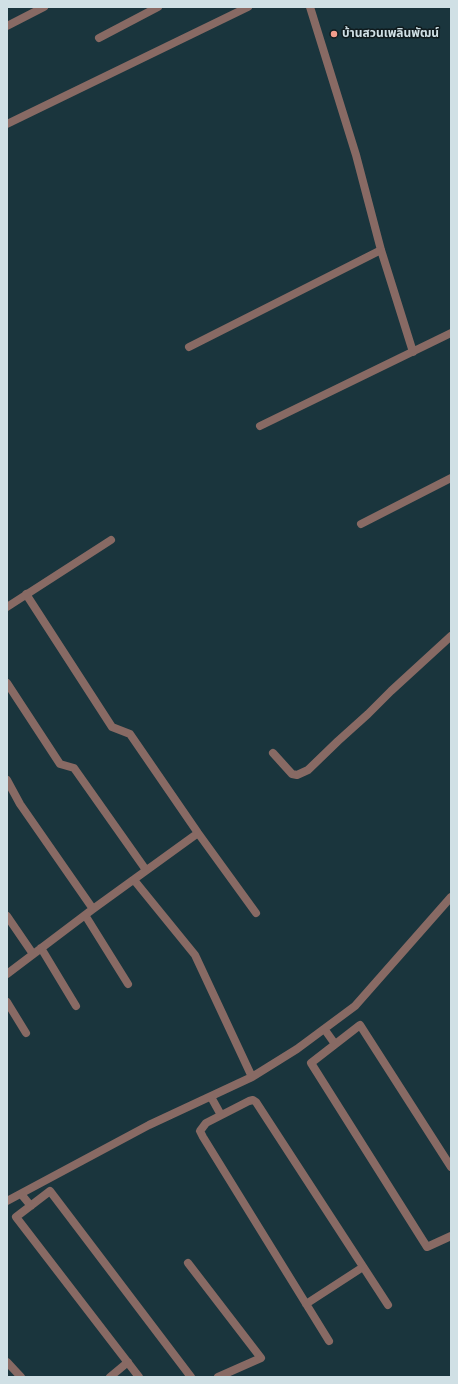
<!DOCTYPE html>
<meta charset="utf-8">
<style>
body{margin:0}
#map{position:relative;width:458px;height:1384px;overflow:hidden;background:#1a353d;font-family:"Sofia Sans Condensed",sans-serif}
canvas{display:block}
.frame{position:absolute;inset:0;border:8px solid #d0e0e5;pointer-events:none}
</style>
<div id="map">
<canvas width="458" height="1384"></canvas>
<div class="frame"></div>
</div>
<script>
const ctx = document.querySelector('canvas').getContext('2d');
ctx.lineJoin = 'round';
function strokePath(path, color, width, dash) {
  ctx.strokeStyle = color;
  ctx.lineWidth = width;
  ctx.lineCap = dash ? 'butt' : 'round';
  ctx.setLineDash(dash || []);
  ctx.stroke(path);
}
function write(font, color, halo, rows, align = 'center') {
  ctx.font = font + ' "Sofia Sans Condensed","Noto Sans Thai",sans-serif';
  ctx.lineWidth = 3;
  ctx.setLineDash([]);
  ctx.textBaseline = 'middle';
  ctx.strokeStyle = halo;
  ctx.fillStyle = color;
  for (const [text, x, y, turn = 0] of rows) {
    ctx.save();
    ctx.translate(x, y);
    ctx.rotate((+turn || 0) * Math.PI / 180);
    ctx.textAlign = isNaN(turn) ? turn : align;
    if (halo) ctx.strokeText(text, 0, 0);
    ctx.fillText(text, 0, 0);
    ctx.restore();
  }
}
const street = new Path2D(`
 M 310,7 L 356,155 L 381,250 L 413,352
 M 7,26 L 44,7
 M 99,38 L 158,7
 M 7,124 L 248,7
 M 189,347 L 381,250
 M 260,426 L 451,333
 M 361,524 L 451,478
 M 26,594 L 112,727 L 130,734 L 198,833 L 256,913
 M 7,607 L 111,540
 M 7,683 L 60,764 L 74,768 L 146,870
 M 273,753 L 292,774 L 297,775 L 308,770 L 338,741 L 368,714 L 391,691 L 451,636
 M 7,780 L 20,804 L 93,909
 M 134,880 L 195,955 L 252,1077
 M 85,915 L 128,984
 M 7,916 L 33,954
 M 41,948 L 76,1006
 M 7,974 L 93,909 L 198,833
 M 7,1002 L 26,1033
 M 325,1030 L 335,1044
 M 211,1097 L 221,1115
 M 451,1167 L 360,1025 L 311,1063 L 427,1247 L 451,1236
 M 21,1194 L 31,1206
 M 7,1201 L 149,1125 L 252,1077 L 297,1049 L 355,1006 L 451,897
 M 188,1263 L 261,1358 L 218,1377
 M 306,1304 L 363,1267
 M 329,1341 L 203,1137 L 200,1131 L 206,1123 L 249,1101 L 253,1100 L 256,1102 L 388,1305
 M 7,1362 L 21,1377
 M 110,1377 L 128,1362
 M 139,1377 L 16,1217 L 50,1191 L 191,1377`);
const markers = [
 [334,34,4,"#f49d8c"]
];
const poiNames = [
 ["บ้านสวนเพลินพัฒน์",342,34]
];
strokePath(street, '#886a64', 8);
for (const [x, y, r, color] of markers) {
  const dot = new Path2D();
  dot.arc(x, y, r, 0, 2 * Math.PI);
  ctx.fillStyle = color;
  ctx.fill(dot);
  strokePath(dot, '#0f1b1e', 1.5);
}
write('bold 12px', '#d0e0e5', '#0f1b1e', poiNames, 'left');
</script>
